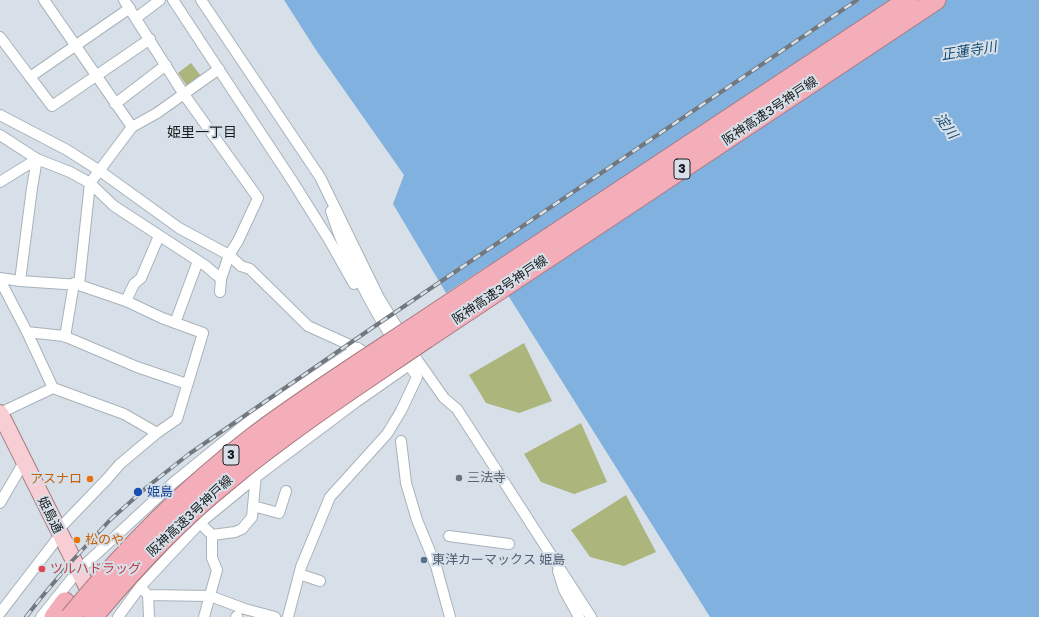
<!DOCTYPE html>
<meta charset="utf-8">
<style>
body{margin:0}
canvas{display:block;background:#d7e0e8}
</style>
<canvas width="1039" height="617"></canvas>
<script>
const ctx = document.querySelector('canvas').getContext('2d');
ctx.lineJoin = 'round';
function fillPath(path, color) {
  ctx.fillStyle = color;
  ctx.fill(path, 'evenodd');
}
function strokePath(path, color, width, dash) {
  ctx.strokeStyle = color;
  ctx.lineWidth = width;
  ctx.lineCap = dash ? 'butt' : 'round';
  ctx.setLineDash(dash || []);
  ctx.stroke(path);
}
function write(font, color, halo, rows, align = 'center') {
  ctx.font = font + ' "Golos Text","Noto Sans JP",sans-serif';
  ctx.lineWidth = 4;
  ctx.setLineDash([]);
  ctx.textBaseline = 'middle';
  ctx.strokeStyle = halo;
  ctx.fillStyle = color;
  for (const [text, x, y, turn = 0] of rows) {
    ctx.save();
    ctx.translate(x, y);
    ctx.rotate((+turn || 0) * Math.PI / 180);
    ctx.textAlign = isNaN(turn) ? turn : align;
    if (halo) ctx.strokeText(text, 0, 0);
    ctx.fillText(text, 0, 0);
    ctx.restore();
  }
}
const green = new Path2D(`
 M 191,63 L 201,76 L 187,86 L 178,73 Z
 M 524,343 L 552,401 L 519,413 L 486,403 L 469,375 Z
 M 581,423 L 607,482 L 574,494 L 541,482 L 524,454 Z
 M 626,495 L 656,552 L 624,566 L 590,557 L 571,530 Z`);
const water = new Path2D(`
 M 284,0 L 1039,0 L 1039,617 L 710,617 L 489,265 L 446,293 L 393,204 L 404,175 L 316,50 Z`);
const street = new Path2D(`
 M 44,0 L 132,127
 M 124,0 L 183,93 L 258,198 L 238,241 L 229,255 L 221,279
 M 173,0 L 291,179 L 328,238 L 354,284
 M 201,0 L 320,177 L 379,298 L 418,361 L 444,398 L 457,409 L 591,617
 M 136,18 L 160,0
 M 0,37 L 30,77 L 130,8
 M 30,77 L 52,106 L 150,39
 M 115,104 L 166,65
 M 0,115 L 67,150 L 100,171 L 179,228 L 229,255 L 241,266 L 250,269 L 308,326 L 374,356
 M 0,135 L 37,159 L 70,172 L 90,183 L 114,206 L 206,266 C 211,271 216,274 221,279 L 220,292
 M 0,182 L 37,159
 M 0,278 L 20,281 L 79,285 L 126,301 L 162,318 L 203,333 L 177,419 L 157,433 L 120,464 L 107,479 L 58,530
 M 0,280 L 27,332 L 53,388 L 124,414 L 157,433
 M 20,281 L 32,188 L 37,159
 M 79,285 L 90,183 L 132,127 L 157,113 L 219,69
 M 126,301 L 134,284 L 141,278 L 159,236
 M 175,323 L 198,261
 M 27,332 L 64,336 L 137,367 L 187,384
 M 65,337 L 74,283
 M 0,413 L 53,388
 M 401,441 L 406,483 L 417,520 L 436,566 L 450,617
 M 0,503 L 24,462
 M 253,506 L 279,513 L 286,491
 M 194,521 L 200,523 L 212,535 L 212,558 L 217,570 L 204,617
 M 212,535 L 235,532 L 242,529 L 252,517 L 256,474
 M 449,536 L 509,544
 M 558,571 L 564,590 L 579,617
 M 299,574 L 320,581
 M 143,590 L 148,595 L 149,617
 M 148,595 L 210,596 L 245,609 L 275,617
 M 0,613 L 60,535
 M 41,617 L 78,571 L 173,483 L 258,414 L 358,348
 M 118,617 L 140,587 L 200,523 L 256,477 L 356,402 L 409,365
 M 236,617 L 237,616
 M 288,617 L 301,567 L 330,497 L 387,434 L 401,411 L 417,377 C 383,326 349,270 331,211`);
const primary = new Path2D(`
 M 0,413 L 95,603`);
const highway = new Path2D(`
 M 419,324 L 908,0
 M 427,338 L 936,0
 M 54,617 L 65,602`);
const rail = new Path2D(`
 M 26,617 L 40,599 L 72,561 L 110,520 L 147,487 L 189,454 L 372,328 L 857,0`);
const highwayBridge = new Path2D(`
 M 70,617 C 124,551 185,489 253,437 C 306,397 363,361 419,324
 M 93,617 C 133,569 176,523 225,483 C 288,430 358,385 427,338`);
const markers = [
 [459,478,4,"#6b7280"],
 [90,479,4,"#e8710a"],
 [138,492,5,"#1a4fb4"],
 [77,540,4,"#e8710a"],
 [424,560,4,"#5c6f8a"],
 [42,569,4,"#e0444e"]
];
const shields = [
 [682,169,16],
 [231,455,16]
];
const shieldNames = [
 ["3",682,169],
 ["3",231,455]
];
const streetNames = [
 ["阪神高速3号神戸線",770,111,-34],
 ["阪神高速3号神戸線",500,290,-34],
 ["姫島通",50,515,63],
 ["阪神高速3号神戸線",190,516,-43]
];
const worshipNames = [
 ["三法寺",467,478]
];
const foodNames = [
 ["アスナロ",82,479],
 ["松のや",85,540,"left"]
];
const transitNames = [
 ["姫島",147,492]
];
const serviceNames = [
 ["東洋カーマックス 姫島",432,560]
];
const healthNames = [
 ["ツルハドラッグ",50,569]
];
const waterNames = [
 ["正蓮寺川",969,51,-9],
 ["淀川",946,126,54]
];
const neighbourhoodNames = [
 ["姫里一丁目",202,133]
];
fillPath(green, '#abb57c');
fillPath(water, '#80b1df');
strokePath(street, '#a8b2b9', 12);
strokePath(primary, '#a77b83', 18);
strokePath(highway, '#a77b83', 21);
strokePath(street, '#fff', 10);
strokePath(primary, '#f8ced5', 16);
strokePath(highway, '#f4aeb9', 19);
strokePath(rail, '#72787d', 4);
strokePath(rail, '#d7e0e8', 2.5, [8]);
strokePath(highwayBridge, '#a77b83', 21, []);
strokePath(highwayBridge, '#f4aeb9', 19);
for (const [x, y, r, color] of markers) {
  const dot = new Path2D();
  dot.arc(x, y, r, 0, 2 * Math.PI);
  ctx.fillStyle = color;
  ctx.fill(dot);
  strokePath(dot, '#d7e0e8', 1.5);
}
for (const [x, y, w] of shields) {
  const box = new Path2D();
  box.roundRect(x - w / 2, y - 10, w, 20, 3);
  ctx.fillStyle = '#d7e0e8';
  ctx.fill(box);
  strokePath(box, '#181c1e', 1);
}
write('bold 12px', '#181c1e', null, shieldNames);
write('13px', '#181c1e', '#d7e0e8', streetNames);
write('13px', '#5b616d', '#d7e0e8', worshipNames, 'left');
write('13px', '#c56008', '#d7e0e8', foodNames, 'right');
write('13px', '#164399', '#d7e0e8', transitNames, 'left');
write('13px', '#4e5e75', '#d7e0e8', serviceNames, 'left');
write('13px', '#be3a42', '#d7e0e8', healthNames, 'left');
write('italic 14px', '#144a75', '#d7e0e8', waterNames);
write('14px', '#181c1e', '#d7e0e8', neighbourhoodNames);
</script>
